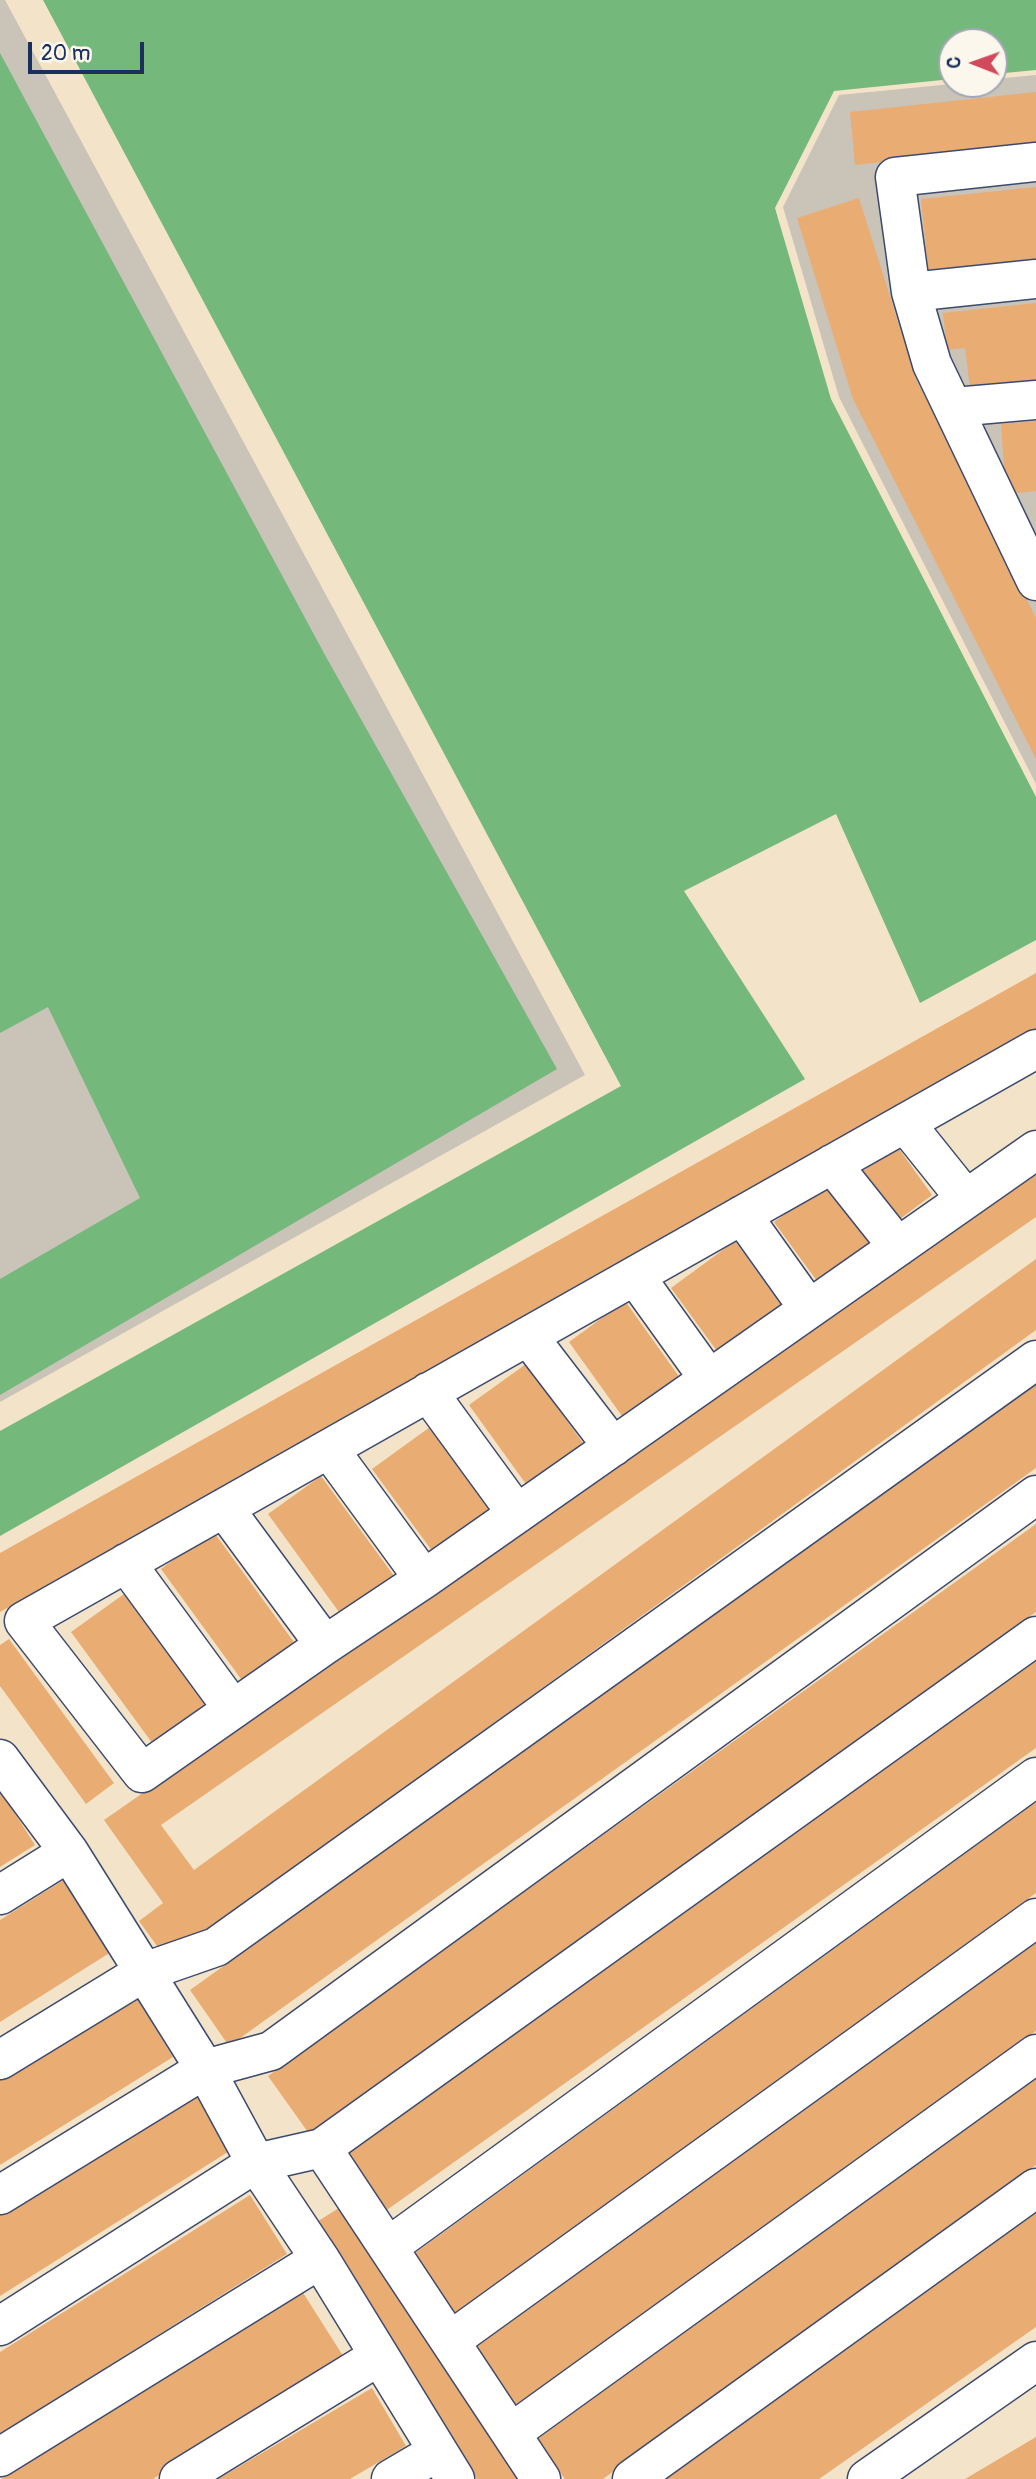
<!DOCTYPE html>
<meta charset="utf-8">
<style>
body{margin:0}
#map{position:relative;width:1036px;height:2479px;overflow:hidden;background:#f3e4c9;font-family:Pangolin,sans-serif}
canvas{display:block}
.north{position:absolute;left:938px;top:28px;width:70px;height:70px;box-sizing:border-box;background:#fbf7ec;border:2px solid #a1a7b3;border-radius:50%;rotate:271deg;font-size:19px;font-weight:700;line-height:28px;text-align:center;color:#1b2f5e}
.north::after{content:'';display:block;margin:auto;width:24px;height:32px;background:#d1495b;clip-path:polygon(50% 0,100% 100%,50% 72%,0 100%)}
.scale{position:absolute;left:28px;top:42px;width:116px;height:32px;box-sizing:border-box;border:4px solid #1b2f5e;border-top:0;padding-left:9px;font-size:21px;line-height:24px;white-space:nowrap;color:#1b2f5e;-webkit-text-stroke:5px #fbf7ec;paint-order:stroke}
</style>
<div id="map">
<canvas width="1036" height="2479"></canvas>
<div class="north">С</div>
<div class="scale">20 m</div>
</div>
<script>
const ctx = document.querySelector('canvas').getContext('2d');
ctx.lineJoin = 'round';
function fillPath(path, color) {
  ctx.fillStyle = color;
  ctx.fill(path, 'evenodd');
}
function strokePath(path, color, width, dash) {
  ctx.strokeStyle = color;
  ctx.lineWidth = width;
  ctx.lineCap = dash ? 'butt' : 'round';
  ctx.setLineDash(dash || []);
  ctx.stroke(path);
}
const industrial = new Path2D(`
 M 0,0 L 5,0 L 585,1075 L 0,1402 Z
 M 1036,75 L 1036,784 L 839,397 L 783,207 L 839,95 L 952,84 L 994,84 L 994,79 Z`);
const forest = new Path2D(`
 M 43,0 L 1036,0 L 1036,70 L 994,74 L 994,42 L 952,42 L 952,79 L 834,91 L 775,208 L 831,399 L 1036,797 L 1036,940 L 920,1003 L 836,814 L 684,891 L 805,1079 L 0,1536 L 0,1431 L 621,1086 Z
 M 0,53 L 325,655 L 557,1069 L 0,1395 L 0,1279 L 140,1198 L 48,1007 L 0,1033 Z`);
const building = new Path2D(`
 M 1036,92 L 1036,145 L 855,165 L 850,112 Z
 M 1036,187 L 1036,266 L 929,278 L 921,199 Z
 M 859,198 L 916,379 L 1036,618 L 1036,759 L 853,399 L 797,218 Z
 M 1036,303 L 1036,381 L 970,388 L 965,348 L 947,350 L 943,313 Z
 M 1036,421 L 1036,491 L 1006,494 L 1001,424 Z
 M 1036,973 L 1036,1032 L 0,1612 L 0,1553 Z
 M 897,1146 L 932,1195 L 896,1222 L 860,1173 Z
 M 1036,1172 L 1036,1217 L 161,1825 L 194,1870 L 1036,1259 L 1036,1330 L 167,1960 L 139,1921 L 163,1903 L 104,1820 Z
 M 827,1184 L 874,1250 L 822,1288 L 774,1222 Z
 M 735,1241 L 786,1312 L 722,1358 L 671,1288 Z
 M 625,1301 L 683,1382 L 627,1423 L 569,1342 Z
 M 526,1364 L 588,1450 L 531,1491 L 469,1405 Z
 M 1036,1384 L 1036,1468 L 229,2046 L 190,1990 Z
 M 430,1427 L 495,1517 L 438,1559 L 372,1469 Z
 M 321,1476 L 397,1580 L 344,1619 L 268,1514 Z
 M 1036,1524 L 1036,1612 L 310,2135 L 268,2076 Z
 M 213,1531 L 296,1645 L 244,1683 L 161,1569 Z
 M 124,1594 L 211,1712 L 158,1751 L 71,1632 Z
 M 9,1639 L 114,1783 L 86,1804 L 0,1686 L 0,1645 Z
 M 1036,1659 L 1036,1748 L 384,2212 L 343,2152 Z
 M 0,1790 L 35,1845 L 0,1867 Z
 M 1036,1802 L 1036,1893 L 454,2315 L 411,2256 Z
 M 65,1879 L 111,1952 L 0,2022 L 0,1920 Z
 M 1036,1942 L 1036,2031 L 516,2406 L 474,2347 Z
 M 134,1994 L 173,2057 L 0,2165 L 0,2078 Z
 M 1036,2077 L 1036,2165 L 603,2479 L 565,2479 L 536,2440 Z
 M 194,2091 L 231,2150 L 0,2296 L 0,2213 Z
 M 250,2195 L 287,2254 L 0,2434 L 0,2352 Z
 M 342,2206 L 520,2479 L 477,2479 L 312,2225 Z
 M 1036,2212 L 1036,2327 L 819,2479 L 656,2479 Z
 M 302,2291 L 345,2359 L 153,2479 L 1,2479 Z
 M 372,2388 L 406,2446 L 350,2479 L 218,2479 Z
 M 1036,2437 L 1036,2479 L 965,2479 Z`);
const minor = new Path2D(`
 M 1036,162 L 895,177 L 911,292 L 932,364 L 1036,581
 M 911,292 L 1036,279
 M 954,407 L 1036,400
 M 1036,1049 L 24,1621 L 142,1773 L 325,1645 L 424,1579 L 1036,1150
 M 905,1123 L 966,1199
 M 832,1164 L 898,1247
 M 742,1215 L 809,1309
 M 635,1276 L 709,1379
 M 528,1336 L 613,1447
 M 428,1392 L 517,1514
 M 329,1449 L 424,1579
 M 224,1508 L 325,1645
 M 126,1563 L 233,1709
 M 0,1759 L 69,1852 L 205,2069 L 256,2163 L 320,2259 L 455,2479
 M 0,1895 L 69,1852
 M 0,2060 L 144,1972 L 216,1947 L 1036,1360
 M 322,2148 L 541,2479
 M 0,2195 L 205,2069 L 271,2051 L 1036,1495
 M 388,2247 L 1036,1777
 M 0,2326 L 256,2163 L 322,2148 L 1036,1636
 M 450,2341 L 1036,1918
 M 511,2433 L 1036,2054
 M 0,2457 L 320,2259
 M 179,2479 L 379,2356
 M 391,2479 L 437,2452
 M 632,2479 L 1036,2188
 M 867,2479 L 1036,2361`);
fillPath(industrial, '#cac3b8');
fillPath(forest, '#75b87c');
fillPath(building, '#e9ac73');
strokePath(minor, '#3b4a6e', 41);
strokePath(minor, '#fff', 38);
</script>
